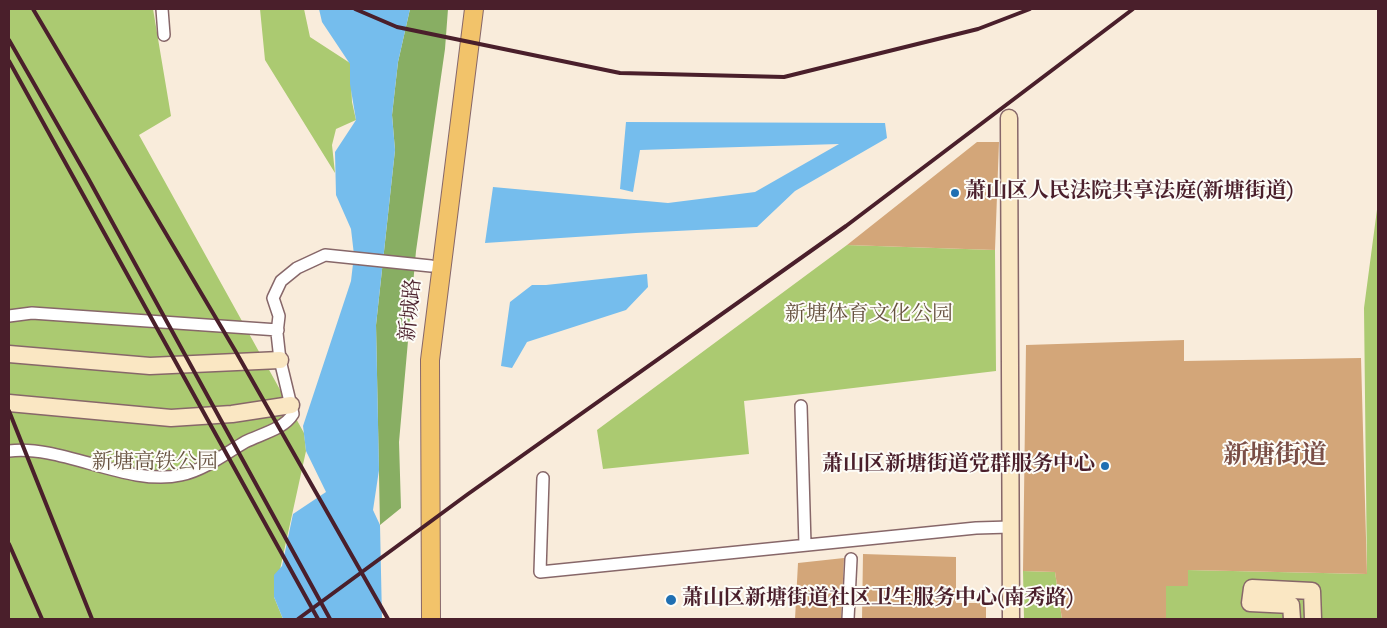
<!DOCTYPE html>
<meta charset="utf-8">
<style>
body{margin:0}
#map{position:relative;width:1387px;height:628px;overflow:hidden;background:#f9ecdb;font-family:"Sorts Mill Goudy",serif}
canvas{display:block}
.frame{position:absolute;inset:0;border:10px solid #4a1f2b;pointer-events:none}
</style>
<div id="map">
<canvas width="1387" height="628"></canvas>
<div class="frame"></div>
</div>
<script>
const ctx = document.querySelector('canvas').getContext('2d');
ctx.lineJoin = 'round';
function fillPath(path, color) {
  ctx.fillStyle = color;
  ctx.fill(path, 'evenodd');
}
function strokePath(path, color, width, dash) {
  ctx.strokeStyle = color;
  ctx.lineWidth = width;
  ctx.lineCap = dash ? 'butt' : 'round';
  ctx.setLineDash(dash || []);
  ctx.stroke(path);
}
function write(font, color, halo, rows, align = 'center') {
  ctx.font = font + ' "Sorts Mill Goudy","Noto Serif SC",serif';
  ctx.lineWidth = 4;
  ctx.setLineDash([]);
  ctx.textBaseline = 'middle';
  ctx.strokeStyle = halo;
  ctx.fillStyle = color;
  for (const [text, x, y, turn = 0] of rows) {
    ctx.save();
    ctx.translate(x, y);
    ctx.rotate((+turn || 0) * Math.PI / 180);
    ctx.textAlign = isNaN(turn) ? turn : align;
    if (halo) ctx.strokeText(text, 0, 0);
    ctx.fillText(text, 0, 0);
    ctx.restore();
  }
}
const green = new Path2D(`
 M 9,9 L 153,9 L 171,116 L 139,135 L 304,433 L 306,451 L 274,597 L 283,619 L 9,619 Z
 M 260,9 L 304,9 L 310,37 L 350,63 L 352,102 L 356,120 L 336,129 L 332,145 L 335,173 L 265,60 Z
 M 1378,202 L 1378,619 L 1166,619 L 1166,586 L 1188,570 L 1367,574 L 1364,308 Z
 M 847,245 L 995,250 L 996,371 L 744,401 L 749,454 L 603,469 L 597,430 Z
 M 1023,571 L 1055,572 L 1062,619 L 1024,619 Z`);
const forest = new Path2D(`
 M 410,9 L 448,9 L 445,49 L 416,251 L 399,442 L 401,508 L 380,525 L 376,325 L 395,150 L 392,115 L 398,62 Z`);
const water = new Path2D(`
 M 319,9 L 410,9 L 398,62 L 392,115 L 395,150 L 376,325 L 379,470 L 373,510 L 380,525 L 382,619 L 283,619 L 274,597 L 274,575 L 282,566 L 293,514 L 326,492 L 306,451 L 303,426 L 351,281 L 354,255 L 351,229 L 336,195 L 335,152 L 356,120 L 350,84 L 350,64 L 322,22 Z
 M 626,122 L 885,123 L 887,138 L 795,191 L 757,227 L 636,233 L 485,243 L 493,187 L 668,203 L 755,192 L 839,144 L 640,150 L 633,192 L 620,189 Z
 M 647,274 L 648,287 L 626,310 L 527,342 L 512,368 L 501,366 L 510,302 L 532,285 L 546,285 Z`);
const building = new Path2D(`
 M 977,142 L 999,142 L 995,250 L 847,245 Z
 M 1184,340 L 1184,361 L 1361,358 L 1367,574 L 1188,570 L 1188,586 L 1166,586 L 1166,619 L 1062,619 L 1055,572 L 1023,571 L 1026,345 Z
 M 863,554 L 956,557 L 956,603 L 986,603 L 986,619 L 862,619 Z
 M 844,558 L 841,619 L 795,619 L 798,563 Z`);
const street = new Path2D(`
 M 162,9 L 164,35
 M 9,316 L 32,313 L 278,330
 M 801,406 L 805,545
 M 9,451 C 62,444 128,487 181,475 C 204,470 225,454 245,442 C 261,434 284,429 293,414 L 280,360 L 277,333 L 279,316 L 273,298 L 281,281 L 297,268 L 325,255 L 431,266
 M 543,478 L 540,572 L 976,528 L 1010,527
 M 848,619 L 851,559`);
const secondary = new Path2D(`
 M 1009,118 L 1011,619
 M 9,354 L 150,366 L 280,360
 M 9,403 L 171,418 L 232,414 L 291,405
 M 1292,619 L 1291,605 L 1250,603 L 1252,588 L 1312,591 L 1313,619`);
const primary = new Path2D(`
 M 431,619 L 430,360 L 474,9`);
const rail = new Path2D(`
 M 33,9 L 236,352 L 388,619
 M 355,9 L 397,27 L 620,73 L 784,77 L 978,29 L 1030,9
 M 9,40 L 88,178 L 330,619
 M 9,61 L 318,619
 M 9,411 L 92,619
 M 9,544 L 42,619
 M 298,619 L 468,494 L 846,226 L 1133,9`);
const markers = [
 [955,193,5,"#1f6fb2"],
 [1105,466,5,"#1f6fb2"],
 [671,600,6,"#1f6fb2"]
];
const poiNames = [
 ["萧山区人民法院共享法庭(新塘街道)",965,193],
 ["萧山区新塘街道党群服务中心",1095,466,"right"],
 ["萧山区新塘街道社区卫生服务中心(南秀路)",682,600]
];
const streetNames = [
 ["新城路",413,310,-84]
];
const parkNames = [
 ["新塘体育文化公园",869,316],
 ["新塘高铁公园",155,464]
];
const districtNames = [
 ["新塘街道",1275,459]
];
fillPath(green, '#abca71');
fillPath(forest, '#88ae63');
fillPath(water, '#75bded');
fillPath(building, '#d3a679');
strokePath(street, '#876769', 14);
strokePath(secondary, '#876769', 19);
strokePath(primary, '#876769', 20);
strokePath(street, '#fff', 11);
strokePath(secondary, '#fae7c3', 16);
strokePath(primary, '#f2c36a', 18);
strokePath(rail, '#4a1f2b', 4);
for (const [x, y, r, color] of markers) {
  const dot = new Path2D();
  dot.arc(x, y, r, 0, 2 * Math.PI);
  ctx.fillStyle = color;
  ctx.fill(dot);
  strokePath(dot, '#fdfcf7', 2);
}
write('bold 21px', '#4a1f2b', '#fdfcf7', poiNames, 'left');
write('21px', '#4a1f2b', '#fdfcf7', streetNames);
write('21px', '#675240', '#fdfcf7', parkNames);
write('bold 26px', '#7a4e46', '#fdfcf7', districtNames);
</script>
